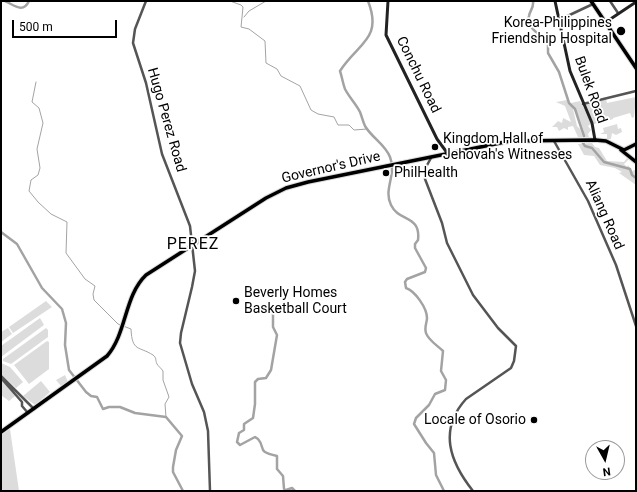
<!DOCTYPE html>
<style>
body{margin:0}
#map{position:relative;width:637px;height:492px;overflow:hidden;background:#fff;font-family:Roboto,sans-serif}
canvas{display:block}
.frame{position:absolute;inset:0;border:2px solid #000;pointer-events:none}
.north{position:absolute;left:585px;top:440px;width:40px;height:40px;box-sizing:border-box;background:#fff;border:1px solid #999;border-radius:50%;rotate:172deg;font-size:11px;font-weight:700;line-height:16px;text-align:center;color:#000}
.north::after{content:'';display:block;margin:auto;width:14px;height:18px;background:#000;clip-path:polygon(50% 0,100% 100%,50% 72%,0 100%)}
.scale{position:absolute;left:12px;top:20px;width:105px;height:18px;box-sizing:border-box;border:2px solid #000;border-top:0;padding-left:5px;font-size:12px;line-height:14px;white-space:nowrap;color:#000;-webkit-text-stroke:3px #fff;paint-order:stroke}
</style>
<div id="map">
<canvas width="637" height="492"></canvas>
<div class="frame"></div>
<div class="north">N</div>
<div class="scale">500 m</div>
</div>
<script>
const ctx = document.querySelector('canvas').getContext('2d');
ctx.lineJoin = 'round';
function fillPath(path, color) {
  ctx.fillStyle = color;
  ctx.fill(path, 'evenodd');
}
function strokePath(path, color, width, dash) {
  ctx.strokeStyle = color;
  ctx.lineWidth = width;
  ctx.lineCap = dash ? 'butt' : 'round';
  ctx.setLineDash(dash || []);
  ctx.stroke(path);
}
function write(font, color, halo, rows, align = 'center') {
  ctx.font = font + ' Roboto,sans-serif';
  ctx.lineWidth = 3.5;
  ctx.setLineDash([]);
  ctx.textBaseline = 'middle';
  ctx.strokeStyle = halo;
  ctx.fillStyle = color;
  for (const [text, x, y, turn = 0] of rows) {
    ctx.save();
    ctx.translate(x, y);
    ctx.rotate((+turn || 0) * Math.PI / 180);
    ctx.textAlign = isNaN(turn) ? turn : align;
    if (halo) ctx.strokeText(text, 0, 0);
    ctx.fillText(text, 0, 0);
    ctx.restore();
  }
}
const green = new Path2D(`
 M 636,97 L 634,117 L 632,118 L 630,113 L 613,118 L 613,119 L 610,120 L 608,116 L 602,118 L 604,121 L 594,124 L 585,105 L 606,99 L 607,103 Z
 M 567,100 L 573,109 L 577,126 L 580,129 L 583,137 L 578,137 L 573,126 L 568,127 L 568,130 L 564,128 L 559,131 L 557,127 L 552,127 L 558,121 L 562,123 L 563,118 L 571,122 L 565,106 L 556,102 Z
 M 580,101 L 592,123 L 588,126 L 591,130 L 588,134 L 589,137 L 585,137 C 584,129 577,109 571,103 Z
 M 617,124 L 618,129 L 621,128 L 622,132 L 616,135 L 612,133 L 611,139 L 605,139 L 607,138 L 607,134 L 600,134 L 604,132 L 603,128 Z
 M 592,143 L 595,147 L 599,148 L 607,161 L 624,162 L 628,157 L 629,159 L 624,164 L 627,167 L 628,165 L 632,171 L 635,170 L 636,185 L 619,173 L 622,172 L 615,168 L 600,165 L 594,156 L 584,155 L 578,144 Z
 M 46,301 L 52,307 L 13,333 L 9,327 Z
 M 40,318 L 44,325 L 1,357 L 1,346 Z
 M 8,328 L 12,334 L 1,342 L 1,332 Z
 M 46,328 L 48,330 L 48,337 L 11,364 L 3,361 L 3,359 Z
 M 47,341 L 49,342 L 49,369 L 29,384 L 14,365 Z
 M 1,363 L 10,367 L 23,382 L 16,388 L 1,374 Z
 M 65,375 L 68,382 L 61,386 L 56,380 Z
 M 1,379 L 15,396 L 9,401 L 1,395 Z
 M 41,381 L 50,392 L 35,405 L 23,396 Z
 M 10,429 L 19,491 L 1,491 L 1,435 Z`);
const stream = new Path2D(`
 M 230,1 L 241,5 L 243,7 L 241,27 L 249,29 L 265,41 L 266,63 L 277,69 L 281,76 L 300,86 L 311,110 L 318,114 L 334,117 L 338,125 L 349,125 L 354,130 L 367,129
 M 244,17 L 249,11 L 266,1
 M 36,82 L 32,102 L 39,108 L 43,123 L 37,149 L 40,168 L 38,175 L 31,180 L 29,191 L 38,202 L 51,214 L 67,222 L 66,253 L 85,279 L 95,286 L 93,294 L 94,300 L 118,324 L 131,329 C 132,352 139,346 153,355 C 157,358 155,360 157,364 C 158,366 161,368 163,371 L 163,380 L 169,397 L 165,404 L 166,417`);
const river = new Path2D(`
 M 5,1 C 14,5 23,14 29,1
 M 368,1 C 383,39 358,43 340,71 C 342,77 343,84 345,89 C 349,97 356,104 360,112 C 362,117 363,122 365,126 C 372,138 385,144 390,157 C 397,175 383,189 391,205 C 399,222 421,215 418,240 L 415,244 L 415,248 L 426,268 L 425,272 L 407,279 L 405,282 L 406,288 C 415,291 427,308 427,318 C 427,323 424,327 426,333 C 428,340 438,346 443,351 L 441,371 L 446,380 L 445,390 L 435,394 L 429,405 L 416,418 L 414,424 L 426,443 L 434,453 L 436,475 L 444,491
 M 533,1 C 534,8 530,10 529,16 C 526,28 540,35 548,40 L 548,53 L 559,72 L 569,103 L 575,109 L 584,136
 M 583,143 L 585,146 L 592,148 L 604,162 L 630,169 L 632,175 L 636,178
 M 1,232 L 17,244 L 42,288 L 62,309 L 66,323 L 65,345 L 69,370 L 86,392 L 91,396 L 97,397 L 103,409 L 109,407 L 120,407 L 135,413 L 166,417 L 182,436 L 176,450 L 173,467 L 173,472 L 183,491
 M 273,308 L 273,327 L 277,335 L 271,370 L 266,378 L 258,379 L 255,382 L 255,404 L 253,418 L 244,424 L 244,430 L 239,433 L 237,442 L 240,445 L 255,437 L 258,439 C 267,449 255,451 277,456 L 277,469 L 283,476 L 284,489 L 286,490 L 292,488 L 295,491`);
const tertiary = new Path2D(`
 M 146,1 L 135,29 L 133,43 L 146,83 L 162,154 L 190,226 L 195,271 L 192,287 L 181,333 L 180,343 L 192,384 L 204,412 L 208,431 L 210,491
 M 610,1 L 618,13
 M 559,20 L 593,4
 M 583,104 L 636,91
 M 554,141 L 588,201 L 616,265 L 636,326
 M 431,158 L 426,167 L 425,179 L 442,223 L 447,243 L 473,295 L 498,328 L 516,346 L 514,361 L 511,368 L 466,399 C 438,430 450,462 473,491
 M 1,376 L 34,409
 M 1,378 L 22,402 L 22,406 L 28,413`);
const secondary = new Path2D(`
 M 388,1 L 386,35 L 437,139 L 448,154
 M 555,1 L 570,71 L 592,123 L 595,140
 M 606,22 L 636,2`);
const primary = new Path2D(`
 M 591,1 L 636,68
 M 621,150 L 636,162
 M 1,432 L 107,356 C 127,333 124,296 146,275 L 266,198 L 286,188 L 308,182 L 510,141 L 595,140 L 606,141 L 624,150 L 636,144`);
const markers = [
 [621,31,5,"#000"],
 [435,147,4,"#000"],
 [386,173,4,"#000"],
 [236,301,4,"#000"],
 [534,420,4,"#000"]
];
const poiNames = [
 ["Korea-Philippines",612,23,"right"],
 ["Friendship Hospital",612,39,"right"],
 ["Kingdom Hall of",443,139],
 ["Jehovah's Witnesses",443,155],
 ["PhilHealth",394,173],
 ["Beverly Homes",244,293],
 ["Basketball Court",244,309],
 ["Locale of Osorio",526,420,"right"]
];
const streetNames = [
 ["Conchu Road",418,75,64],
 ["Bulek Road",590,90,70],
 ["Hugo Perez Road",166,120,74],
 ["Governor's Drive",331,168,-13],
 ["Aliang Road",604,215,66]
];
const quarterNames = [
 ["PEREZ",193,245]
];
fillPath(green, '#dcdcdc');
strokePath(stream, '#a3a3a3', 1);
strokePath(river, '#a3a3a3', 2.5);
strokePath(primary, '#dbdbdb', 5.5);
strokePath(tertiary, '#555', 2.5);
strokePath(secondary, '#222', 3);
strokePath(primary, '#000', 3.5);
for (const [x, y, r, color] of markers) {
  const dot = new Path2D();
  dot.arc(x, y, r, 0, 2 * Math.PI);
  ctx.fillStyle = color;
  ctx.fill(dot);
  strokePath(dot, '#fff', 1.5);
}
write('14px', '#000', '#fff', poiNames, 'left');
write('14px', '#000', '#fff', streetNames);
ctx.letterSpacing = '1px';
write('16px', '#000', '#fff', quarterNames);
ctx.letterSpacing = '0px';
</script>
